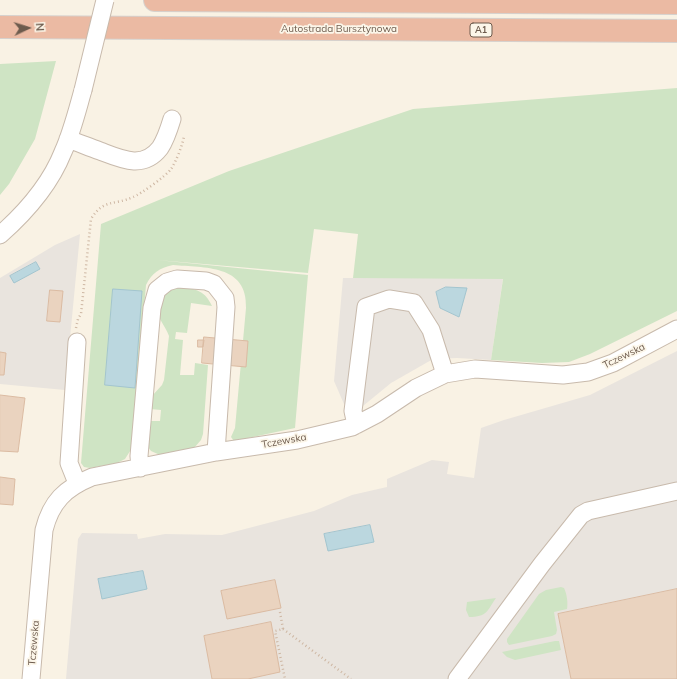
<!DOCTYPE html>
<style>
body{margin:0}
#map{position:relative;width:677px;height:679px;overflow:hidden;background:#f9f2e4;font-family:Mulish,sans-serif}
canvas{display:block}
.north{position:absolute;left:8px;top:8px;width:40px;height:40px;-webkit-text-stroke:3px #fcf6e9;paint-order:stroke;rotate:86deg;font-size:11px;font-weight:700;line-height:16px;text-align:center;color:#6d5b4d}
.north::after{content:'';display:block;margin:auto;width:14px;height:18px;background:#6d5b4d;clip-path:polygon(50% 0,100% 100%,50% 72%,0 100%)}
</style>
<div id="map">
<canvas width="677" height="679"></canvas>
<div class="north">N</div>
</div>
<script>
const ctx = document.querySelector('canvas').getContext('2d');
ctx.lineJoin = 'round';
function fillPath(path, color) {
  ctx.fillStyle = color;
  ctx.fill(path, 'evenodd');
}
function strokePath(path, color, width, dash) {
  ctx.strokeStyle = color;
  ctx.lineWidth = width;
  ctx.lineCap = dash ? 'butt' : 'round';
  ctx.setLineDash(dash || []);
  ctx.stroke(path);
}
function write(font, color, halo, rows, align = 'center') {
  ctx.font = font + ' Mulish,sans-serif';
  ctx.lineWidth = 3.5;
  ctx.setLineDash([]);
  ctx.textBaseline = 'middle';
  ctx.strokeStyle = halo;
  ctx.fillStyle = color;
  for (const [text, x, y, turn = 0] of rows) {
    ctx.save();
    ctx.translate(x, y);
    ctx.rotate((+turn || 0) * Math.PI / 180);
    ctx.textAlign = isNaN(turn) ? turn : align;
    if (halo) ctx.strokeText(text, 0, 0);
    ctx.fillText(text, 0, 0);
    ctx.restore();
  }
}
const industrial = new Path2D(`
 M 80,234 L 65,390 L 0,384 L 0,278 L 55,245 Z
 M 343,278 L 503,278 L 491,360 L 457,358 L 433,359 L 391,383 L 363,406 L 344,404 L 334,381 Z
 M 677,351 L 677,679 L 66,679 L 78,539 L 82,533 L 137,534 L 138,539 L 165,534 L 222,535 L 314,511 L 352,495 L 387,487 L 387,479 L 432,460 L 449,462 L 447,474 L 474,478 L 481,428 L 504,420 L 590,395 Z`);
const green = new Path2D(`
 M 56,61 L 35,139 L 9,184 L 0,195 L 0,64 Z
 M 677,88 L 677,311 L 590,354 L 569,362 L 542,363 L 491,360 L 503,279 L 353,278 L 358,234 L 314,229 L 308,273 L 157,260 L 308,275 L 295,428 L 234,441 L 231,437 L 235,428 L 246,308 C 248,264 204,268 173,265 C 159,268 152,273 146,285 L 132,448 L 125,459 L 117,463 L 90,468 L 84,467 L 81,463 L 101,224 L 229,171 L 413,109 Z
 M 181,287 C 197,289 205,291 212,306 L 191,303 L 187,333 L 176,332 L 175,339 L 183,340 L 180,375 L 194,375 L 195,363 L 208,365 L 203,434 L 201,440 L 194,448 L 160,455 L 151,451 L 148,447 L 149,421 L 160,421 L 161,410 L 150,409 L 152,396 L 162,385 L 164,380 L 169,336 C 167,330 163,325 160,319 C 159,316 160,313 160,310 C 162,295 166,290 181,287 Z
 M 561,587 L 564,588 C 567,594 568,603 567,609 L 554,612 L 557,630 L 556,634 L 552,636 L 509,645 L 507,642 L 507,639 L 539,594 L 546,590 Z
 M 496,598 C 487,611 487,617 469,617 L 466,610 L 467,602 Z
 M 555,641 L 559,641 L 561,650 L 515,660 L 507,657 L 502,652 Z`);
const water = new Path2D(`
 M 36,262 L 40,269 L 14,283 L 10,276 Z
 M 446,287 L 467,288 L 459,317 L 440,308 L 436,292 Z
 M 113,289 L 142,291 L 135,388 L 105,385 Z
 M 370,525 L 374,542 L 328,551 L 324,534 Z
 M 143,571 L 147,589 L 102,599 L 98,579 Z`);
const building = new Path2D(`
 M 50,290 L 63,291 L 60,322 L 47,321 Z
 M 204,337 L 248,341 L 246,367 L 202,363 Z
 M 198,340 L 204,340 L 203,347 L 198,347 Z
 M 0,352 L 6,353 L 4,375 L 0,375 Z
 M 0,395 L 25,398 L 18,452 L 0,451 Z
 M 0,477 L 15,479 L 13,505 L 0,504 Z
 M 275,580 L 281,608 L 227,619 L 221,591 Z
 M 677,589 L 677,679 L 571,679 L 558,614 Z
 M 271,622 L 280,672 L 248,679 L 212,679 L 204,636 Z`);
const path = new Path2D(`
 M 76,328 L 78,319 L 81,314 L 91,219 C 104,198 114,206 133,197 C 141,194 166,176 171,169 C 175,164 184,142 184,135
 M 280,612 L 283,629 L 275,631 L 285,679
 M 283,629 L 351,679`);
const minor = new Path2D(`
 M 68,139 C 79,143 89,147 100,151 C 121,159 143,170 160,148 C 166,139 169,129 172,119
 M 0,235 C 26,212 50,185 63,152 C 72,132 77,111 83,90
 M 356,425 L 353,411 L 366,307 L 389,299 L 414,303 L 431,330 L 445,374
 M 140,468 L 139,456 L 152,308 L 157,290 L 167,282 L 177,279 L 206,281 L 214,284 L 225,298 L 226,307 L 216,452
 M 77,483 L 69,463 L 77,342
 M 31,679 L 44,530 C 51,502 65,488 92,477 L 216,452 L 297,440 L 352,427 L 377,414 L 416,388 L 445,374 L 475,369 L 563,375 L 588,372 L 613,363 L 677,329
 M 457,679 L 542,564 L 581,515 L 588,511 L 677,491`);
const highway = new Path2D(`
 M 155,0 L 677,3
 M 0,27 L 677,31`);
const minorBridge = new Path2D(`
 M 83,90 L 105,0`);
const shields = [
 [481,30,22]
];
const shieldNames = [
 ["A1",481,30]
];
const streetNames = [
 ["Autostrada Bursztynowa",339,29],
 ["Tczewska",624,356,-26],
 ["Tczewska",284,441,-10],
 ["Tczewska",34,643,-85]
];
fillPath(industrial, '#e9e4de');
fillPath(green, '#cfe4c4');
fillPath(water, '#bbd7df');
strokePath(water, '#a3c5cf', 1);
fillPath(building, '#ead3bf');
strokePath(building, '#dbbba2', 1);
strokePath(minor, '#c8baac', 19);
strokePath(highway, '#d6d1cd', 24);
strokePath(path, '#ceb7a3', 2.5, [1, 3]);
strokePath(minor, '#fff', 17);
strokePath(highway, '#ebbaa3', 22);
strokePath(minorBridge, '#c8baac', 19, []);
strokePath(minorBridge, '#fff', 17);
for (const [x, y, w] of shields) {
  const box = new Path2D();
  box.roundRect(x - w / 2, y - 7, w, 14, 3);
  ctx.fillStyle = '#fcf6e9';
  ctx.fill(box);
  strokePath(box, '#6d5b4d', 1);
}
write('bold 9px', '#6d5b4d', null, shieldNames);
write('10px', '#6d5b4d', '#fcf6e9', streetNames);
</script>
